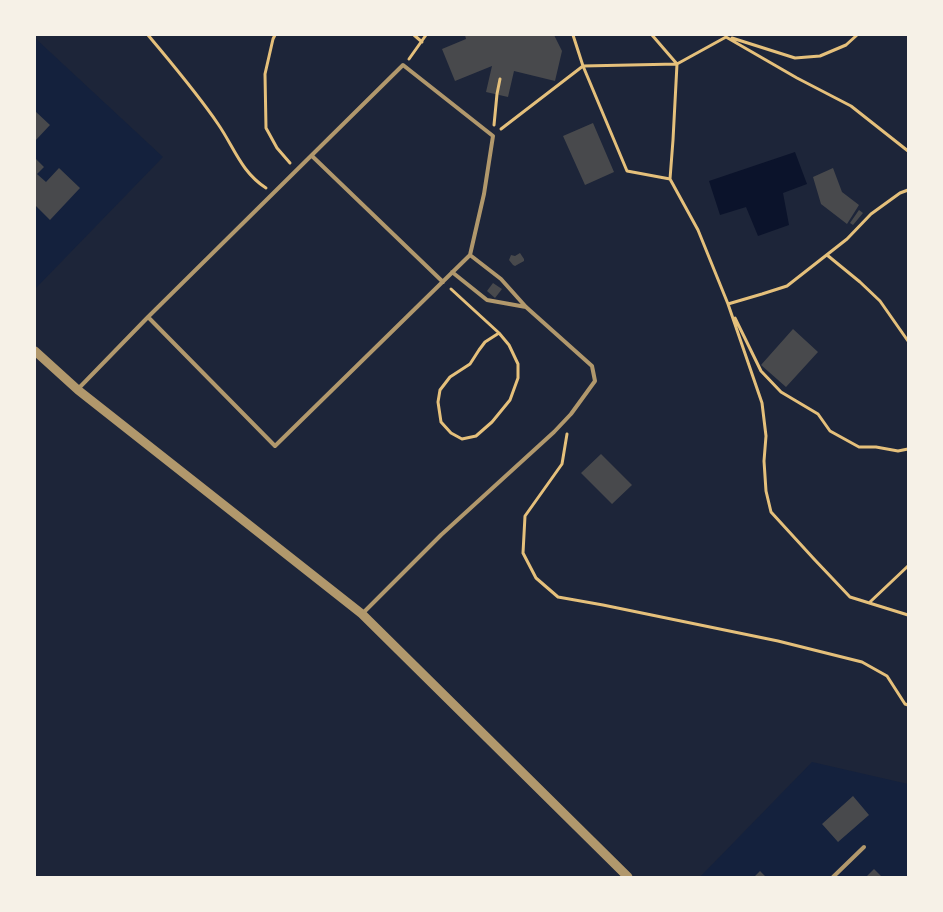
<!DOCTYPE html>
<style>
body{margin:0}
#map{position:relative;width:943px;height:912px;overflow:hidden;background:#14213d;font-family:Roboto,sans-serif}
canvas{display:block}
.frame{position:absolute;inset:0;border:36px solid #f6f1e7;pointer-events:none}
</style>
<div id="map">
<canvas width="943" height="912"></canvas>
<div class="frame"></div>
</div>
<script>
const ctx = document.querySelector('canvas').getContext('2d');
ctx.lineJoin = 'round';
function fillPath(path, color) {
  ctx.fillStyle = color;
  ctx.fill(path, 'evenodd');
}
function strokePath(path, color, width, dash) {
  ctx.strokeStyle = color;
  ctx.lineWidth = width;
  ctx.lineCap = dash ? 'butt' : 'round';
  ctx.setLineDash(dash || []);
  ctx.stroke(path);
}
const green = new Path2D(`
 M 35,35 L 908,35 L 908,784 L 812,762 L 700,877 L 35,877 L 35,289 L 163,157 L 35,38 Z`);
const water = new Path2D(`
 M 795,152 L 807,184 L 783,193 L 789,225 L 758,236 L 746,207 L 720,215 L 709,181 Z`);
const building = new Path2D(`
 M 465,35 L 554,35 L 562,51 L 555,81 L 514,71 L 508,97 L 486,92 L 492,66 L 455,81 L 442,49 L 466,39 Z
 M 35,111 L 50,125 L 35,141 Z
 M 593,123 L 614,172 L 585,185 L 563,136 Z
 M 35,158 L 44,167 L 37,174 L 46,182 L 59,168 L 80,188 L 50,220 L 35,205 Z
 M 833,168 L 842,192 L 859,205 L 847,224 L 821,204 L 813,177 Z
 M 859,210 L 863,213 L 853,225 L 850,223 Z
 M 520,253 L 524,259 L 524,261 L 515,266 L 513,265 L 509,260 L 511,255 L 515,256 Z
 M 493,283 L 502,289 L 495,298 L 487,291 Z
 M 793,329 L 818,352 L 786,387 L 761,365 Z
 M 601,454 L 632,485 L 612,504 L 581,473 Z
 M 853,796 L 869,815 L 838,842 L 822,824 Z
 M 874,869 L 882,877 L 866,877 Z
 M 760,871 L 766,877 L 754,877 Z`);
const path = new Path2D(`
 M 148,35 C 172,64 197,93 218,124 C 234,147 241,172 266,188
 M 275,35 L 273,39 L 265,74 L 266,128 L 277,148 L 290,163
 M 414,35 L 422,42
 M 573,35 L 583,66 L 627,171 L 670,179
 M 652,35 L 677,64 L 673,140 L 670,179
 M 732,38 L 795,58 L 820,56 L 846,45 L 857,35
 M 409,59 L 426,35
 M 494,125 L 497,94 L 500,79
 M 501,129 L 583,66 L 677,64 L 726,37 L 797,78 L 851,106 L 908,151
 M 670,179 L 698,230 L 728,304 L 762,403 L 766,436 L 764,461 L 766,491 L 771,512 L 814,559 L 850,597 L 908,615
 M 827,255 L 860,282 L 880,301 L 908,341
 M 451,289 L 499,333 L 509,345 L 518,364 L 518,378 L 510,400 L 492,422 L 476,436 L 462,439 L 451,433 L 441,422 L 438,402 L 440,390 L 450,377 L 470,364 L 479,350 L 485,342 L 499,333
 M 728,304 L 762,294 L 787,286 L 847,239 L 871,214 L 900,193 L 908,190
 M 735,318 L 761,371 L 781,392 L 818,414 L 830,431 L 859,447 L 876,447 L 898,451 L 908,449
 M 567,434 L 562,464 L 525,516 L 523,553 L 536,578 L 558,597 L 603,605 L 778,641 L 862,662 L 887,676 L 905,704 L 908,705
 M 870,602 L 908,566`);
const service = new Path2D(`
 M 403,65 L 493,136 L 484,194 L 470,255 L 275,446 L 148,317 Z
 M 312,156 L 443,282
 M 452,272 L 487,300 L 526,307
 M 78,389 L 148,317
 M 362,614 L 441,535 L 554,432 L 571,414 L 595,381 L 592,366 L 526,307 L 501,279 L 470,255
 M 833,877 L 864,847`);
const tertiary = new Path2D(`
 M 35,351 L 78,390 L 362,614 L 628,877`);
fillPath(green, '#1d2539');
fillPath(water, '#0b132b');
fillPath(building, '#48494c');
strokePath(path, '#e5c07b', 3);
strokePath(service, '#b1986c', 4);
strokePath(tertiary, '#b1986c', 9);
</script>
